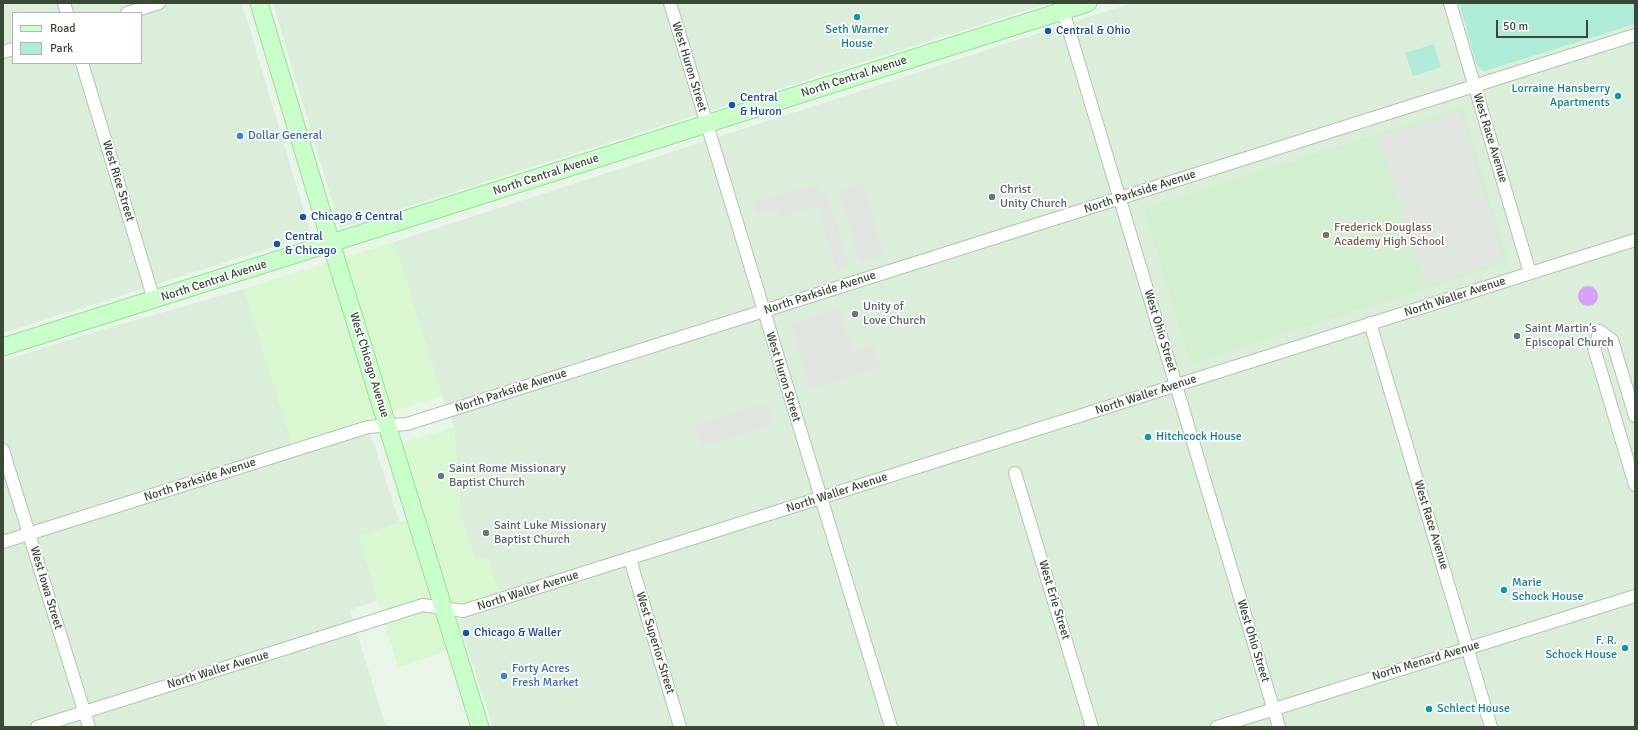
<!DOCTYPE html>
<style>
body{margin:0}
#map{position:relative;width:1638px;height:730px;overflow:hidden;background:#e9f5e8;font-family:Signika,sans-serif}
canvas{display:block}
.frame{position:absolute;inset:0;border:4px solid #394936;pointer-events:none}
.legend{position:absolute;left:12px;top:12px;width:130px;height:52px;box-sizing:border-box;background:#fff;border:1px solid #b0b6af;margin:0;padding:5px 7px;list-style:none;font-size:12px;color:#394936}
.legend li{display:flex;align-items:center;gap:8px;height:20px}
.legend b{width:20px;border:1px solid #b0b6af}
.scale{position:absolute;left:1496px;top:20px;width:92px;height:18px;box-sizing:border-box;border:2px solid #394936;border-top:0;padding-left:5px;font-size:12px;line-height:14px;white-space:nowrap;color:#394936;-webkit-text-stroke:3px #fff;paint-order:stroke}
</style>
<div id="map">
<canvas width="1638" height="730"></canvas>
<div class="frame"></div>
<ul class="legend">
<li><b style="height:5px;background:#c9ffc9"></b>Road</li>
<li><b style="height:11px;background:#aeecd9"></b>Park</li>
</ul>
<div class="scale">50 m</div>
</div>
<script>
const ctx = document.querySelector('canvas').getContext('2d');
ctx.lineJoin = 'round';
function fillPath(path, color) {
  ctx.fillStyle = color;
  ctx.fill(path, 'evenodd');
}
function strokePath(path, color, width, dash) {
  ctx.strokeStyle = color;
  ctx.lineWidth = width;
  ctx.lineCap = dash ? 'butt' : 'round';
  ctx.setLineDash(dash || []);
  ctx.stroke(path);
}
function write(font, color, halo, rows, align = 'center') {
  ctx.font = font + ' Signika,sans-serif';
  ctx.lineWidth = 3.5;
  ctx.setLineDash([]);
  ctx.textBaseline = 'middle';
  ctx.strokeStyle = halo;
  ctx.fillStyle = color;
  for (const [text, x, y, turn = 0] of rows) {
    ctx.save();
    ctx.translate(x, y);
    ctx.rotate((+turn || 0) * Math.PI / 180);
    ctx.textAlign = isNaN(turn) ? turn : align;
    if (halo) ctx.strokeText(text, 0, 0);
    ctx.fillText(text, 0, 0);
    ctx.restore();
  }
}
const residential = new Path2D(`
 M 3,3 L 242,3 L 311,235 L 3,333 ZM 13,13 L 141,13 L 141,63 L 13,63 Z
 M 273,3 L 1049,3 L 340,228 Z
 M 1132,3 L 1459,3 L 1476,63 L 1481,70 L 1488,70 L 1635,24 L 1635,727 L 493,727 L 461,628 L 459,605 L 498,592 L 475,560 L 461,515 L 454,427 L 442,396 L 394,242 Z
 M 244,289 L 292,443 L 366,420 L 400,523 L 359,536 L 378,600 L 350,610 L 386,727 L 3,727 L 3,361 L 98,331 Z`);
const commercial = new Path2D(`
 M 394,242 L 442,396 L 292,443 L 244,289 Z
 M 454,427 L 461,515 L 475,560 L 482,558 L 489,560 L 499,592 L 459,605 L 442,653 L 398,667 L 359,536 L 425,515 L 401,443 Z`);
const education = new Path2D(`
 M 1462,107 L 1508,262 L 1191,363 L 1144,209 Z`);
const green = new Path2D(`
 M 1459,3 L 1635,3 L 1635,24 L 1485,71 L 1481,70 L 1476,63 Z
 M 1434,44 L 1441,67 L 1413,76 L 1405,53 Z`);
const parking = new Path2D(`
 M 1460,112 L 1504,259 L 1425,285 L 1378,138 Z
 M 863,183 L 884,255 L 860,263 L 839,191 Z
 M 817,185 L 819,194 L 827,192 L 849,266 L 837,270 L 818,206 L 780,217 L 776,208 L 757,214 L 753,202 Z
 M 839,308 L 853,352 L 873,345 L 880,368 L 810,389 L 791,324 Z
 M 767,402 L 774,424 L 701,447 L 694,425 Z`);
const water = new Path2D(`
 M1578 296a10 10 0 1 1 20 0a10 10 0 1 1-20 0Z`);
const street = new Path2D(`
 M 64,3 L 67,13
 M 670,3 L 891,727
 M 1450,3 L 1530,273
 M 1061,4 L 1279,727
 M 127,13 L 159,3
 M 3,52 L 13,49
 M 82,63 L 154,300
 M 1370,323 L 1491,727
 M 1635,416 L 1612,340 L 1600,331 L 1594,348 L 1635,485
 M 3,450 L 89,727
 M 1015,473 L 1092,727
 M 3,542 L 368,427 L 407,424 L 1635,35
 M 630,559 L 680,727
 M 37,727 L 423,605 L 463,611 L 1635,240
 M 1217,727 L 1635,596`);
const secondary = new Path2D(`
 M 259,3 L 331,243 L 480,727
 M 3,347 L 1088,3`);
const markers = [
 [857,17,4,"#0f9aa8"],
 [1048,31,4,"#1a4fb4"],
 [1618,96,4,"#0f9aa8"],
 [732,105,4,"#1a4fb4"],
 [240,136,4,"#3f7fe0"],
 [992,197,4,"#6b7280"],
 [303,217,4,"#1a4fb4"],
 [1326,235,4,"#8d6e63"],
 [277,244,4,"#1a4fb4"],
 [855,314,4,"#6b7280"],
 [1517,336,4,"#6b7280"],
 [1148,437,4,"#0f9aa8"],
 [441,476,4,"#6b7280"],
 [486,533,4,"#6b7280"],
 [1504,590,4,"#0f9aa8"],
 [466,633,4,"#1a4fb4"],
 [1625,648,4,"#0f9aa8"],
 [504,676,4,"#3f7fe0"],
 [1429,709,4,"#0f9aa8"]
];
const cultureNames = [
 ["Seth Warner",857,30,"center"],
 ["House",857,44,"center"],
 ["Lorraine Hansberry",1610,89,"right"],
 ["Apartments",1610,103,"right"],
 ["Hitchcock House",1156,437],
 ["Marie",1512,583],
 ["Schock House",1512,597],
 ["F. R.",1617,641,"right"],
 ["Schock House",1617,655,"right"],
 ["Schlect House",1437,709]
];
const transitNames = [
 ["Central & Ohio",1056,31],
 ["Central",740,98],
 ["& Huron",740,112],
 ["Chicago & Central",311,217],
 ["Central",285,237],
 ["& Chicago",285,251],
 ["Chicago & Waller",474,633]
];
const streetNames = [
 ["West Huron Street",689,67,73],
 ["North Central Avenue",854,77,-18],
 ["West Race Avenue",1490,138,73],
 ["North Central Avenue",546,175,-18],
 ["West Rice Street",118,181,73],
 ["North Parkside Avenue",1140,192,-18],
 ["North Central Avenue",214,281,-18],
 ["North Parkside Avenue",820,293,-18],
 ["North Waller Avenue",1455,297,-18],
 ["West Ohio Street",1160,331,73],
 ["West Chicago Avenue",369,365,73],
 ["West Huron Street",783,377,73],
 ["North Parkside Avenue",511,391,-18],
 ["North Waller Avenue",1146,395,-18],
 ["North Parkside Avenue",200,480,-18],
 ["North Waller Avenue",837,493,-18],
 ["West Race Avenue",1431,525,73],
 ["West Iowa Street",46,588,73],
 ["North Waller Avenue",528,591,-18],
 ["West Erie Street",1054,600,73],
 ["West Ohio Street",1253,641,73],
 ["West Superior Street",655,643,73],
 ["North Menard Avenue",1426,661,-17],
 ["North Waller Avenue",218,670,-17]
];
const shopNames = [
 ["Dollar General",248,136],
 ["Forty Acres",512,669],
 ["Fresh Market",512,683]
];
const worshipNames = [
 ["Christ",1000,190],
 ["Unity Church",1000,204],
 ["Unity of",863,307],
 ["Love Church",863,321],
 ["Saint Martin's",1525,329],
 ["Episcopal Church",1525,343],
 ["Saint Rome Missionary",449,469],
 ["Baptist Church",449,483],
 ["Saint Luke Missionary",494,526],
 ["Baptist Church",494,540]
];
const educationNames = [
 ["Frederick Douglass",1334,228],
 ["Academy High School",1334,242]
];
fillPath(residential, '#dbeeda');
fillPath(commercial, '#d9f8d2');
fillPath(education, '#d2efd1');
fillPath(green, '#aeecd9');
fillPath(parking, '#e1e6e0');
fillPath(water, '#d8a1f6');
strokePath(street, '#afc5ad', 14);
strokePath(secondary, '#9adf99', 19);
strokePath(street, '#fff', 12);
strokePath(secondary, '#c9ffc9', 17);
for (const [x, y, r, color] of markers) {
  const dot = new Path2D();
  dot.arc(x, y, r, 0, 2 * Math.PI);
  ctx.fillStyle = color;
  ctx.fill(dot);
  strokePath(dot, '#fff', 1.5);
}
write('12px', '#0d838f', '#fff', cultureNames, 'left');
write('12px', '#164399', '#fff', transitNames, 'left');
write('12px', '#394936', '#fff', streetNames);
write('12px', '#366cbe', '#fff', shopNames, 'left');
write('12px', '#5b616d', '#fff', worshipNames, 'left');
write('12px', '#785e54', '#fff', educationNames, 'left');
</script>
